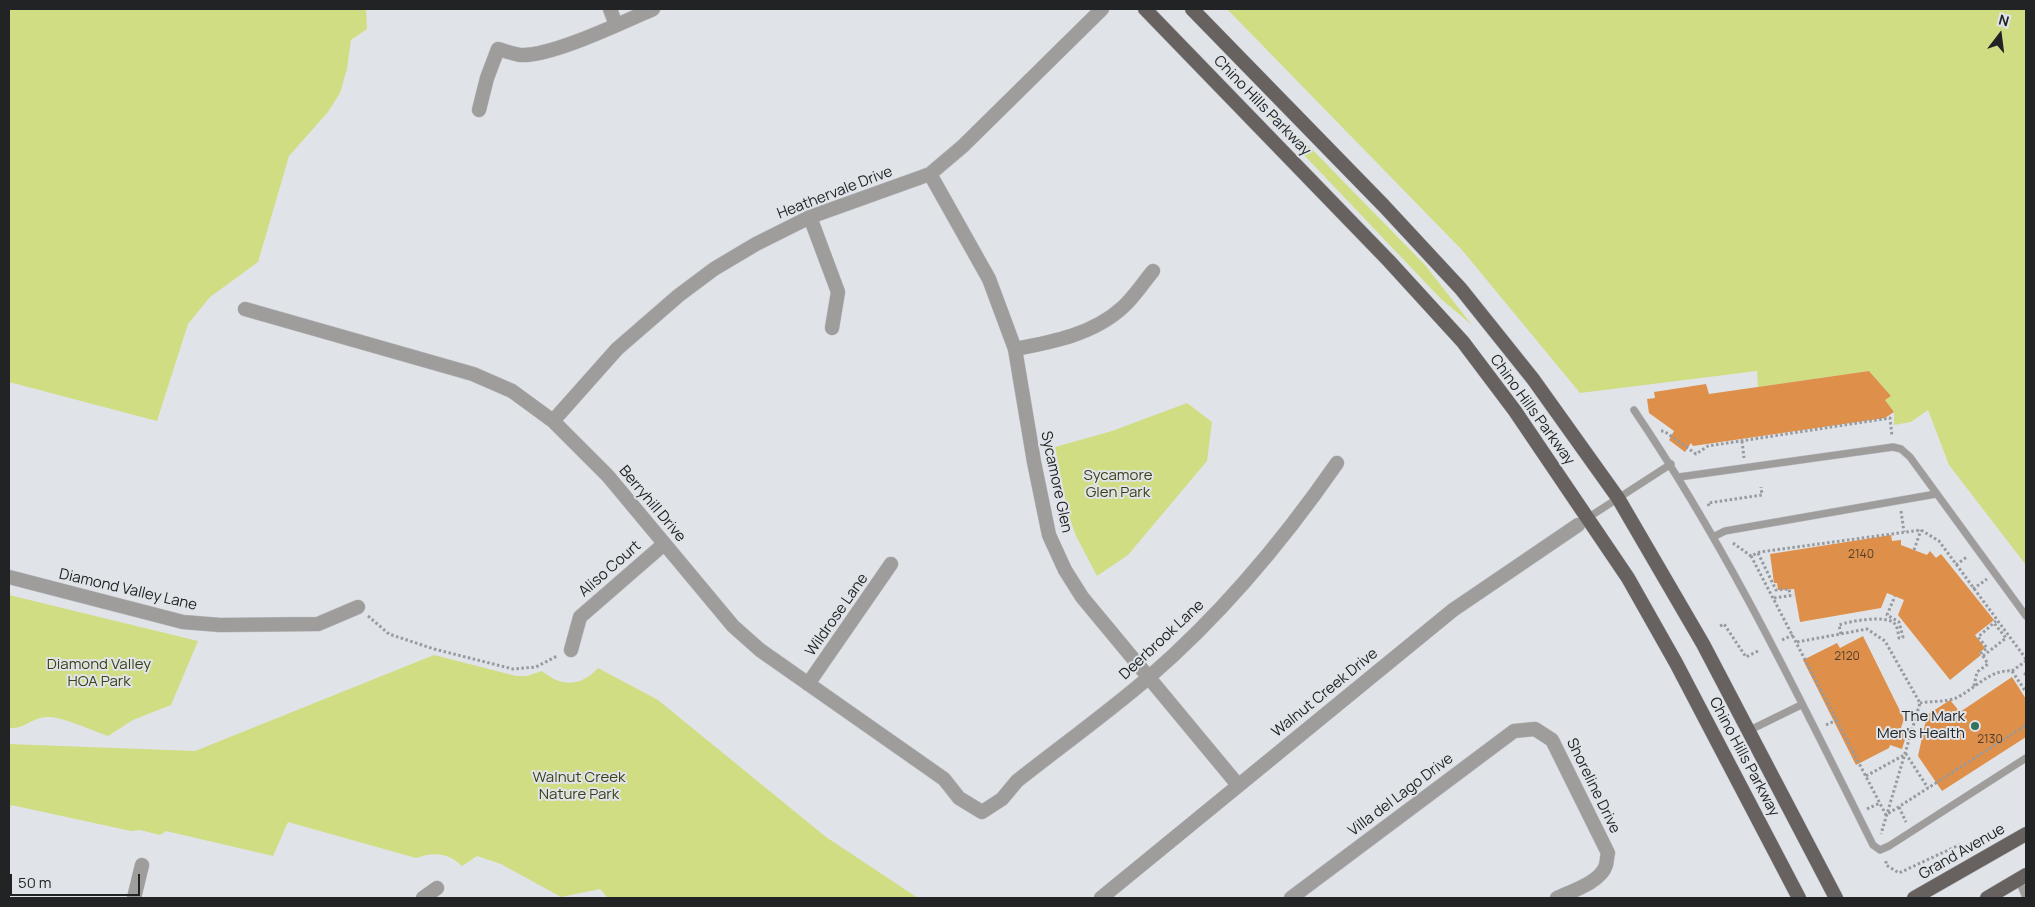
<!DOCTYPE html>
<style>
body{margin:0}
#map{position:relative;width:2035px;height:907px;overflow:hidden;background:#e0e4e9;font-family:Manrope,sans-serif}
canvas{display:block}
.frame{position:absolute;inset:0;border:10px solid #212324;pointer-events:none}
.north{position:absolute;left:1975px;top:10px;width:50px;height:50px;-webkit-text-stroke:4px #e0e4e9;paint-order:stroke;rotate:15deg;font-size:14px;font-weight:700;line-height:20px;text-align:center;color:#212324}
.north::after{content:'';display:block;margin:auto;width:18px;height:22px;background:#212324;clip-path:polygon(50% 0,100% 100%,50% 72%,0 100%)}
.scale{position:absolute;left:10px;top:874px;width:130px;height:22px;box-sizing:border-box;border:2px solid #212324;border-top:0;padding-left:6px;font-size:15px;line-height:18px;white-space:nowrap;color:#212324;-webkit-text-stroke:4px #e0e4e9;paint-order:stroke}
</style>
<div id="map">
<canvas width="2035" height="907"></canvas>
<div class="frame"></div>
<div class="north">N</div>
<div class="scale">50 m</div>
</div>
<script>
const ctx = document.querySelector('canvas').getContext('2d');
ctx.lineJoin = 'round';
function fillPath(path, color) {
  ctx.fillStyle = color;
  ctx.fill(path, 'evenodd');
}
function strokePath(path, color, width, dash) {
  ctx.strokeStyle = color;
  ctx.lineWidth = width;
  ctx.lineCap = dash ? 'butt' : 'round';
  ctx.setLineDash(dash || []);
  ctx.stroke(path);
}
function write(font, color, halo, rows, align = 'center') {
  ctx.font = font + ' Manrope,sans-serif';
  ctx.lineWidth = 4;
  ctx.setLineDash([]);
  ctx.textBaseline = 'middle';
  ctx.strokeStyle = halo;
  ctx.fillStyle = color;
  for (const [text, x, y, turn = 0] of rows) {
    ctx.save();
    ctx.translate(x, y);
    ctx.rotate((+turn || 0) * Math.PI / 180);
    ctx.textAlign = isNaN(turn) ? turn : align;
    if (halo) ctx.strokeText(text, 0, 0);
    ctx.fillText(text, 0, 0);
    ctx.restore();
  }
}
const green = new Path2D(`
 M 9,9 L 366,9 L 367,29 L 351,40 L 347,69 L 340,93 L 328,112 L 289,156 L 258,262 L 210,297 L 188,324 L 157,421 L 9,382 Z
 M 1227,9 L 2026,9 L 2026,565 L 1949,465 L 1928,410 L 1911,422 L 1894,425 L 1894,412 L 1885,400 L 1891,396 L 1869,371 L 1758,387 L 1757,371 L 1580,393 L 1462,250 Z
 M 1266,115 L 1300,137 L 1425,265 L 1472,325 L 1441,299 Z
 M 1187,403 L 1212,422 L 1207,461 L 1128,555 L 1097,576 L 1076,536 L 1068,513 L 1055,447 L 1112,431 Z
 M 9,595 L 198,641 L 171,705 L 133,720 L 108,736 C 94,731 61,716 47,717 C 33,717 23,730 9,728 Z
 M 434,655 L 516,676 L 527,676 L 542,671 C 561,687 581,687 598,668 L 658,700 L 826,837 L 918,898 L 608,898 L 600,889 L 561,897 L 501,864 L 477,856 L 462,866 C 448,852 433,852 416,858 L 288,822 L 273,856 L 166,831 L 160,835 L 140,830 L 131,831 L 11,805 L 9,813 L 9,744 L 195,751 Z`);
const building = new Path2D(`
 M 1869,371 L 1891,396 L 1885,400 L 1894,412 L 1885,418 L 1693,446 L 1691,443 L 1685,452 L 1669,440 L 1674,431 L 1649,413 L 1647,399 L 1655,398 L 1654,392 L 1706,384 L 1709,394 Z
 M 1891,535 L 1892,541 L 1901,540 L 1901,545 L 1927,555 L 1930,551 L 1936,558 L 1941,554 L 1994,620 L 1975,635 L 1985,648 L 1979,653 L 1981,655 L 1950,680 L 1898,615 L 1904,600 L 1887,593 L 1881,608 L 1800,622 L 1794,589 L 1778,590 L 1777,583 L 1774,583 L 1770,554 Z
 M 1863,636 L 1904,719 L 1901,728 L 1908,730 L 1902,749 L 1890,745 L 1889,748 L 1856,765 L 1803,660 L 1837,643 L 1840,648 Z
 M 2012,677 L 2026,699 L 2026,737 L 1942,791 L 1918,756 L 1927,715 L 1950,700 L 1960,712 Z`);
const path = new Path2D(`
 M 1661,431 L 1664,431 L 1696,454 L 1708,446 L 1890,418 L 1892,436
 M 1742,441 L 1744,458
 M 1709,506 L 1708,503 L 1762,495 L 1761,487
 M 1901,511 L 1904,532
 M 1733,543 L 1751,556
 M 1914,550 L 1921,530
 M 1758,553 L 1776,590 L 1789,589 L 1790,595
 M 1956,565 L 1968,556
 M 1973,589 L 1987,579
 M 1774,598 L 1794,595
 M 368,616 L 389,634 L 434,649 L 513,669 L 536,667 L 557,656
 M 1720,626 L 1724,624 L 1746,657 L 1760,650
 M 1841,634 L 1839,625 C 1849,621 1886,615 1894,623 C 1898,627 1898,633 1899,638 L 1903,637 L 1899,622 L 1887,615 L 1895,596
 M 1782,640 L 1793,635
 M 1797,642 L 1867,629 L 1885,641 L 1920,703 L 1881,834
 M 1983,656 L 2006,638 L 1994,623
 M 2026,659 L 1939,541 L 1921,530 L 1760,552 L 1751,556 L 1886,815 L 2026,725
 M 2012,671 L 2026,661
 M 2026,673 L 2025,674 L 2026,677
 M 1974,686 L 1977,672 L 1988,664 L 1981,653 L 1987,648 L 1978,637 L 1996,621
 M 1920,703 C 1931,701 1946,702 1956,698 C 1975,689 1990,669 2012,671 L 2026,692
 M 1826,725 L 1837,720
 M 1866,776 L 1906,754 L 1928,788
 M 1899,807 L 1906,822
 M 1867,809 L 1880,803
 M 1886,861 L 1886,865 L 1899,873 L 1959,845 L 1961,849`);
const service = new Path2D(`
 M 1634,410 C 1727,547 1799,697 1873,845 L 1880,850 L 1889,846 L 2026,758
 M 1679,477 L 1893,447 L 1901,449 L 1910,457 L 2026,616
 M 1586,519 L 1671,464
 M 1713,537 L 1725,531 L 1936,494
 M 1748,731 L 1801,705
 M 2019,880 L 2026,898`);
const minor = new Path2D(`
 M 610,9 L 616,25
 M 479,110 L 487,78 L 498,49 C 505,51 513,54 520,55 C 551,57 623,22 653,9
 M 930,174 L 989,279 L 1015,349 L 1034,462 L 1049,535 L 1065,570 L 1082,597 L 1238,785
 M 810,217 L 838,292 L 832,328
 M 245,309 L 473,374 L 512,391 L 553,421 L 608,476 L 733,626 L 760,650 L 944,779 L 959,798 L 982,812 L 1002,799 L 1017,781 C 1060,747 1106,714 1148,678 C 1220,616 1283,541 1337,463
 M 1015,349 C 1053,342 1094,334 1123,307 C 1134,297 1143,283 1153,271
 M 553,421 L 617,349 L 678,296 L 714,269 L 756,244 L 810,217 L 930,174 L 963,146 L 1102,9
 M 9,577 L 183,622 L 220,625 L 318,624 L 358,607
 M 571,650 L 580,617 L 664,544
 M 808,684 L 891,564
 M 134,898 L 142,865
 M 423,898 L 437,888
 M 1101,898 L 1453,610 L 1578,525
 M 1291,898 L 1514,731 L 1535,729 L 1552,740 L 1608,853 C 1607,856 1607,861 1606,865 C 1601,882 1572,891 1557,898`);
const primary = new Path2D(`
 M 1145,9 L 1389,261 L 1463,342 L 1515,411 L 1628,578 L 1676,663 L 1799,898
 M 1192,9 L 1384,206 L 1461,289 L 1533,379 L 1618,498 L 1703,644 L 1836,898
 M 1914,898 L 2026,834
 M 1987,898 L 2026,875`);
const markers = [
 [1975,726,5,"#33725f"]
];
const numberNames = [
 ["2140",1861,555],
 ["2120",1847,657],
 ["2130",1990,740]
];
const streetNames = [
 ["Chino Hills Parkway",1262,106,46],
 ["Heathervale Drive",835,193,-21],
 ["Chino Hills Parkway",1532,410,54],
 ["Sycamore Glen",1056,482,78],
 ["Berryhill Drive",652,504,50],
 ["Aliso Court",610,569,-41],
 ["Diamond Valley Lane",128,590,13],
 ["Wildrose Lane",837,615,-55],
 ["Deerbrook Lane",1162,640,-43],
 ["Walnut Creek Drive",1325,693,-39],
 ["Chino Hills Parkway",1744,757,62],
 ["Shoreline Drive",1593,786,64],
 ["Villa del Lago Drive",1401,795,-37],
 ["Grand Avenue",1962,852,-30]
];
const parkNames = [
 ["Sycamore",1118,476],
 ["Glen Park",1118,493],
 ["Diamond Valley",99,665],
 ["HOA Park",99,682],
 ["Walnut Creek",579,778],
 ["Nature Park",579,795]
];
const poiNames = [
 ["The Mark",1965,717],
 ["Men's Health",1965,734]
];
fillPath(green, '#d0dd82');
fillPath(building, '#de8f49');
strokePath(service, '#bec1c6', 8);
strokePath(minor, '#bec1c6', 15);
strokePath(primary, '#bec1c6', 15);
strokePath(path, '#979a9e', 3, [2.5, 2.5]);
strokePath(service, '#9f9d9b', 7);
strokePath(minor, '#9f9d9b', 14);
strokePath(primary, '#676260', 14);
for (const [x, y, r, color] of markers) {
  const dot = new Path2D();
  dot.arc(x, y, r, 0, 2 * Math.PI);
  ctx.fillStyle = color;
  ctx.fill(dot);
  strokePath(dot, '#e0e4e9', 2);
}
write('12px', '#503e2d', null, numberNames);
write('15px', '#212324', '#e0e4e9', streetNames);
write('15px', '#3b4116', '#e0e4e9', parkNames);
write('15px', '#212324', '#e0e4e9', poiNames, 'right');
</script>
